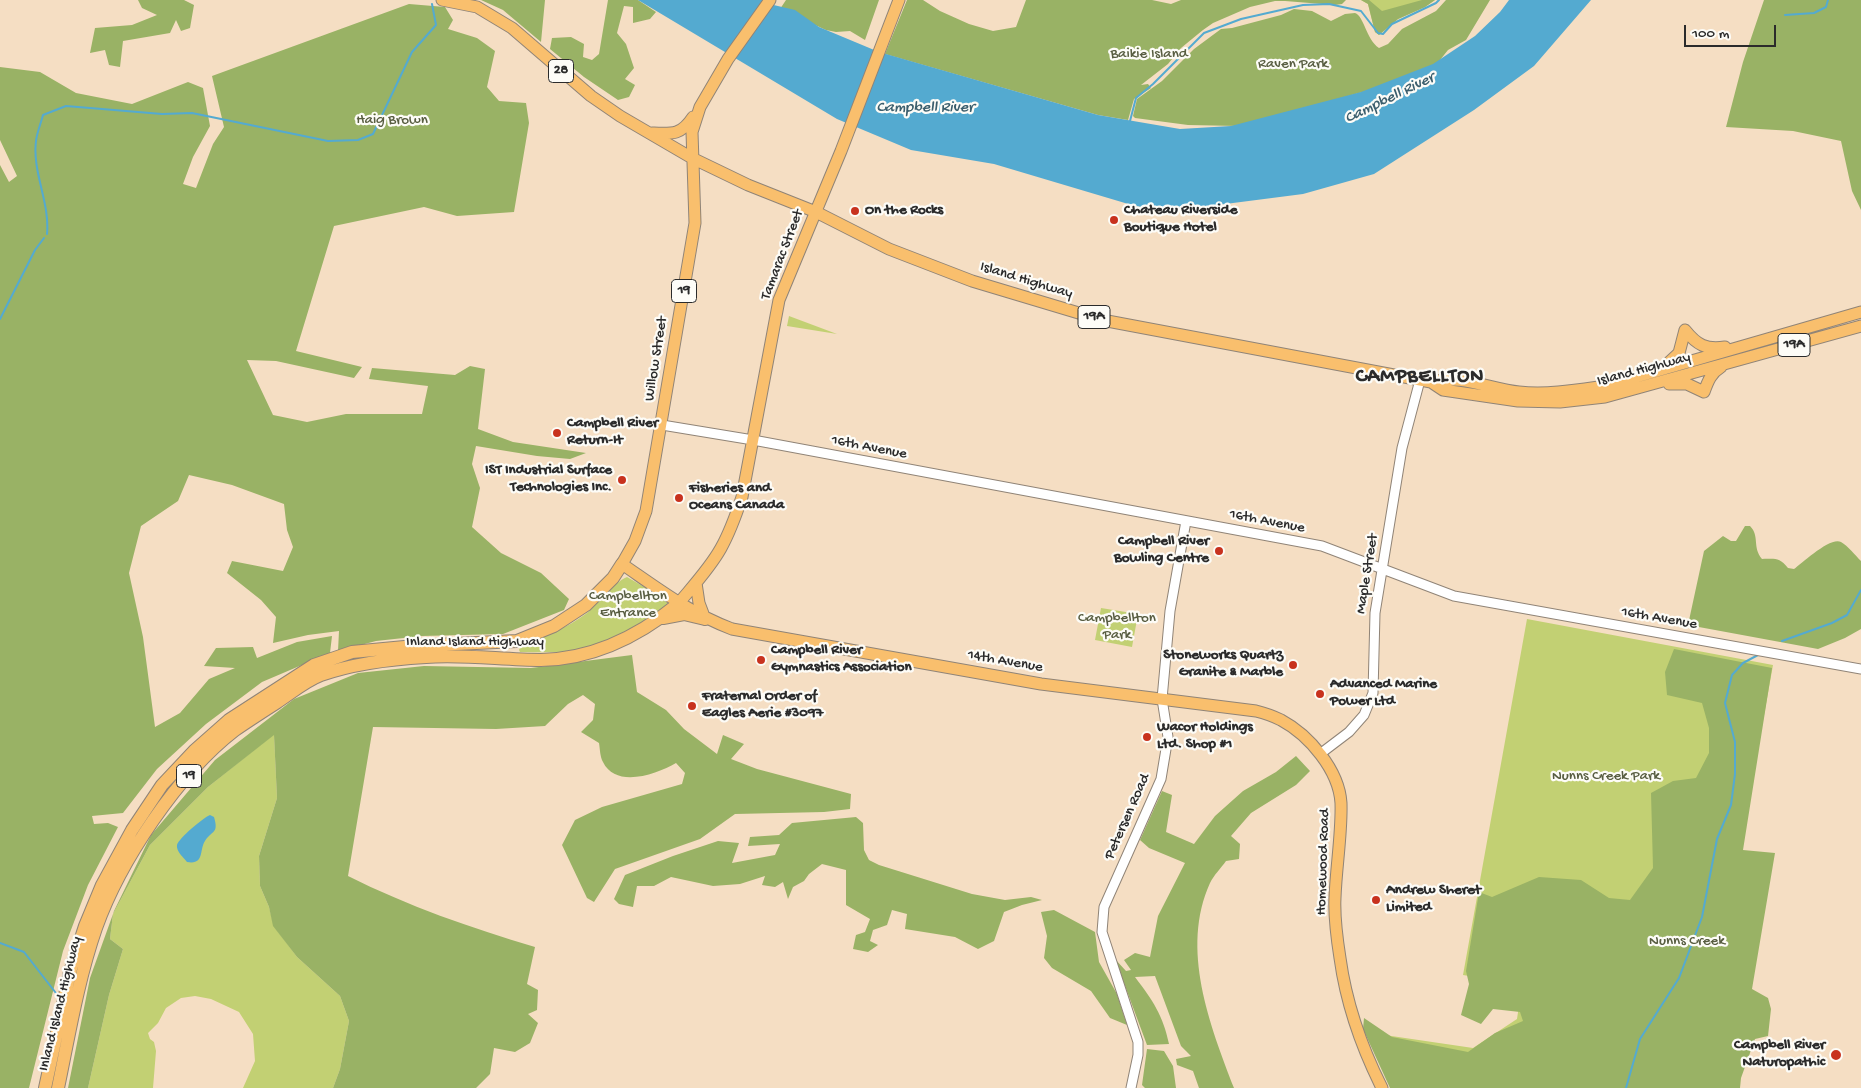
<!DOCTYPE html>
<style>
body{margin:0}
#map{position:relative;width:1861px;height:1088px;overflow:hidden;background:#f5dec3;font-family:"Gochi Hand",sans-serif}
canvas{display:block}
.scale{position:absolute;left:1684px;top:25px;width:92px;height:22px;box-sizing:border-box;border:2px solid #2b2b2b;border-top:0;padding-left:6px;font-size:15px;line-height:18px;white-space:nowrap;color:#2b2b2b;-webkit-text-stroke:4px #fdfcf7;paint-order:stroke}
</style>
<div id="map">
<canvas width="1861" height="1088"></canvas>
<div class="scale">100 m</div>
</div>
<script>
const ctx = document.querySelector('canvas').getContext('2d');
ctx.lineJoin = 'round';
function fillPath(path, color) {
  ctx.fillStyle = color;
  ctx.fill(path, 'evenodd');
}
function strokePath(path, color, width, dash) {
  ctx.strokeStyle = color;
  ctx.lineWidth = width;
  ctx.lineCap = dash ? 'butt' : 'round';
  ctx.setLineDash(dash || []);
  ctx.stroke(path);
}
function write(font, color, halo, rows, align = 'center') {
  ctx.font = font + ' "Gochi Hand",sans-serif';
  ctx.lineWidth = 4.5;
  ctx.setLineDash([]);
  ctx.textBaseline = 'middle';
  ctx.strokeStyle = halo;
  ctx.fillStyle = color;
  for (const [text, x, y, turn = 0] of rows) {
    ctx.save();
    ctx.translate(x, y);
    ctx.rotate((+turn || 0) * Math.PI / 180);
    ctx.textAlign = isNaN(turn) ? turn : align;
    if (halo) ctx.strokeText(text, 0, 0);
    ctx.fillText(text, 0, 0);
    ctx.restore();
  }
}
const green = new Path2D(`
 M 1361,0 L 1435,0 L 1425,7 L 1398,19 L 1379,35 L 1375,32 L 1368,4 Z
 M 789,316 L 837,334 L 787,326 Z
 M 627,577 L 665,599 L 668,604 C 646,622 622,639 594,647 C 571,654 544,652 520,652 L 519,650 L 521,645 C 545,636 566,629 587,613 C 599,603 613,583 627,577 Z
 M 1101,608 L 1138,614 L 1132,647 L 1095,640 Z
 M 1527,619 L 1773,665 L 1740,849 L 1590,1088 L 1371,1033 L 1473,1048 L 1517,1019 L 1522,985 L 1463,975 Z
 M 274,734 L 277,798 L 259,856 L 260,886 L 269,907 L 274,926 L 297,957 L 340,996 L 349,1021 L 340,1069 L 333,1088 L 243,1088 L 255,1061 L 253,1034 L 239,1012 L 211,999 L 195,996 L 181,998 L 166,1008 L 158,1023 L 148,1033 L 150,1039 L 154,1042 L 156,1051 L 153,1088 L 88,1088 L 109,995 L 123,949 L 110,939 L 113,914 L 150,845 L 208,787 Z`);
const forest = new Path2D(`
 M 138,0 L 184,0 L 194,5 L 190,28 L 181,31 L 176,20 L 170,33 L 123,41 L 120,67 L 109,65 L 105,50 L 90,53 L 95,28 L 132,25 L 157,15 L 142,8 Z
 M 481,0 L 545,0 L 541,42 L 503,10 Z
 M 608,0 L 638,0 L 656,12 L 650,19 L 633,23 L 633,7 L 624,6 L 617,33 L 626,44 L 634,68 L 625,79 L 635,85 L 629,97 L 618,100 L 584,77 L 550,49 L 552,38 L 571,37 L 584,44 L 583,57 L 592,60 L 599,54 Z
 M 786,0 L 879,0 L 865,40 L 850,31 L 836,32 L 826,30 L 780,9 Z
 M 907,0 L 923,0 L 940,11 L 969,24 L 993,31 L 1016,27 L 1026,0 L 1152,0 L 1171,4 L 1181,0 L 1346,0 L 1342,4 L 1335,5 L 1285,1 L 1275,1 L 1250,7 L 1213,23 L 1203,30 L 1181,48 L 1168,64 L 1141,85 L 1148,84 L 1151,88 L 1134,99 L 1128,120 L 1098,115 L 885,54 Z
 M 1361,0 L 1369,0 L 1382,11 L 1422,0 L 1435,0 L 1425,7 L 1398,19 L 1379,35 L 1375,32 L 1368,4 Z
 M 1446,0 L 1490,0 L 1466,40 L 1448,50 L 1436,65 L 1385,86 L 1238,126 L 1188,125 L 1135,118 L 1133,116 L 1137,99 L 1162,81 L 1194,49 L 1221,29 L 1232,28 L 1281,15 L 1294,9 L 1312,11 L 1331,21 L 1345,14 L 1355,13 C 1364,16 1366,39 1379,48 L 1388,44 L 1402,29 L 1436,11 Z
 M 1764,0 L 1861,0 L 1861,210 L 1852,191 L 1841,141 L 1793,131 L 1726,127 L 1743,62 Z
 M 409,4 L 445,7 L 453,20 L 448,29 L 477,38 L 495,51 L 487,87 L 499,101 L 526,103 L 529,123 L 514,212 L 457,216 L 424,207 L 334,226 L 296,351 L 362,367 L 354,378 L 276,361 L 247,360 L 273,415 L 307,422 L 346,414 L 422,414 L 428,386 L 369,379 L 372,368 L 455,375 L 470,366 L 485,369 L 478,429 L 513,442 L 586,453 L 570,459 L 537,456 L 476,446 L 472,464 L 480,488 L 472,527 L 501,553 L 541,573 L 569,599 L 564,610 L 503,634 L 422,636 L 376,641 L 338,651 L 339,631 L 308,635 L 273,643 L 276,617 L 261,600 L 227,573 L 232,561 L 283,571 L 293,547 L 287,530 L 284,504 L 232,485 L 189,475 L 178,501 L 141,526 L 129,573 L 143,637 L 155,727 L 180,713 L 209,679 L 235,668 L 204,666 L 216,648 L 253,647 L 257,658 L 297,642 L 332,636 L 330,653 L 262,682 L 206,724 L 157,769 L 123,813 L 92,816 L 94,824 L 108,823 L 118,827 L 88,885 L 63,951 L 29,1088 L 0,1088 L 0,165 L 9,182 L 17,176 L 0,140 L 0,67 L 40,72 L 76,93 L 132,104 L 188,82 L 203,88 L 210,126 L 193,157 L 183,184 L 196,188 L 213,144 L 224,127 L 212,76 Z
 M 1745,526 L 1750,526 C 1760,536 1752,547 1762,559 C 1775,559 1779,557 1788,568 L 1794,569 C 1802,563 1831,536 1841,542 C 1848,546 1855,555 1861,561 L 1861,629 L 1845,638 L 1818,649 L 1688,625 L 1704,551 L 1723,536 L 1731,541 L 1736,541 Z
 M 1674,649 L 1772,668 L 1743,850 L 1775,853 L 1752,989 L 1768,998 L 1771,1009 L 1768,1036 L 1755,1039 L 1741,1078 L 1740,1088 L 1390,1088 L 1363,1029 L 1364,1018 L 1392,1037 L 1468,1052 L 1495,1033 L 1523,1021 L 1520,1012 L 1493,1009 L 1481,1024 L 1461,1015 L 1469,984 L 1466,971 L 1479,892 L 1492,897 L 1539,877 L 1581,880 L 1609,898 L 1630,900 L 1653,868 L 1651,793 L 1673,781 L 1696,778 L 1709,753 L 1709,728 L 1702,703 L 1667,695 L 1665,672 Z
 M 632,655 L 637,692 L 666,710 L 684,729 L 717,754 L 723,735 L 744,744 L 731,759 L 757,769 L 851,794 L 850,809 L 824,812 L 735,814 L 700,839 L 615,869 L 594,902 L 587,898 L 562,845 L 575,820 L 602,807 L 682,784 L 685,773 L 676,763 C 657,774 616,789 603,762 C 600,757 600,749 599,743 L 581,732 L 593,720 L 595,704 L 583,695 L 568,704 L 545,726 L 496,729 L 373,727 L 348,876 C 408,906 471,928 535,947 L 527,984 L 538,990 L 537,1010 L 528,1014 L 538,1023 L 530,1043 L 515,1052 L 494,1048 L 490,1074 L 476,1088 L 333,1088 L 340,1069 L 349,1021 L 340,996 L 297,957 L 273,926 L 269,907 L 260,886 L 259,856 L 277,798 L 274,735 L 208,787 L 150,845 L 113,914 L 110,939 L 123,949 L 109,995 L 88,1088 L 68,1088 L 90,978 L 113,914 L 114,911 L 151,835 L 215,760 L 294,699 L 358,673 L 424,666 L 531,668 Z
 M 1296,756 L 1310,771 L 1296,785 L 1251,813 L 1231,836 L 1240,844 L 1239,859 L 1226,861 C 1221,868 1214,875 1210,883 C 1180,949 1210,1025 1234,1088 L 1199,1088 L 1193,1071 L 1177,1065 L 1176,1059 L 1191,1056 L 1181,1046 L 1155,976 L 1135,977 C 1153,1001 1163,1015 1169,1044 L 1147,1045 L 1115,959 L 1126,971 L 1131,970 L 1124,960 L 1135,953 L 1150,957 L 1158,916 L 1185,863 L 1149,848 L 1140,840 L 1162,791 L 1172,795 L 1166,832 L 1194,844 L 1215,816 L 1243,791 L 1276,772 Z
 M 856,817 L 863,823 L 864,850 L 869,860 L 879,865 L 972,894 L 1005,900 L 1031,897 L 1042,900 L 1022,905 L 1004,912 L 994,941 L 978,949 L 955,937 L 905,929 L 907,914 L 892,910 L 887,925 L 873,930 L 870,941 L 878,945 L 868,952 L 853,949 L 856,935 L 865,932 L 870,919 L 846,905 L 846,870 L 822,864 L 809,874 L 804,881 L 793,887 L 788,899 L 783,882 L 775,887 L 762,885 L 765,876 L 740,884 L 713,886 L 671,877 L 654,886 L 637,886 L 633,907 L 619,904 L 614,899 L 625,875 L 673,856 L 718,841 L 739,843 L 732,863 L 775,855 L 780,844 L 748,846 L 750,837 L 779,835 L 792,823 Z
 M 1054,910 L 1095,932 L 1099,962 L 1117,994 L 1127,1025 L 1110,1018 L 1091,991 L 1052,968 L 1044,958 L 1047,936 L 1041,912 Z
 M 1147,1049 L 1164,1051 L 1173,1066 L 1176,1088 L 1145,1088 L 1142,1085 Z`);
const water = new Path2D(`
 M 638,0 L 762,0 L 765,3 L 795,10 L 819,27 L 879,52 L 1098,115 L 1180,129 L 1231,126 L 1361,92 L 1433,64 L 1475,36 L 1500,12 L 1509,0 L 1591,0 L 1534,66 L 1474,110 L 1374,174 L 1303,194 L 1171,211 L 1135,206 L 994,164 L 911,150 L 837,119 Z
 M 210,815 L 214,817 C 219,834 212,830 205,841 C 199,850 205,865 187,862 C 183,857 176,851 177,845 C 179,838 203,818 210,815 Z`);
const stream = new Path2D(`
 M 1785,15 L 1814,13 L 1826,7 L 1828,0
 M 1130,121 L 1136,98 L 1153,84 L 1204,33 L 1241,19 L 1303,5 L 1329,4 L 1361,11 L 1378,33 L 1383,34 L 1392,24 L 1436,3 L 1439,0
 M 47,234 C 50,202 32,172 36,141 C 37,132 41,123 43,115 L 66,106 L 162,114 L 192,113 L 328,141 L 358,140 L 373,134 L 412,52 L 436,25 L 432,4
 M 0,319 L 35,250 L 44,238
 M 1782,641 L 1832,623 L 1847,615 L 1861,590
 M 0,943 L 24,952 L 59,997
 M 1626,1088 L 1640,1039 L 1679,978 L 1702,917 L 1717,839 L 1731,805 L 1735,774 L 1735,742 L 1725,703 L 1732,675 L 1743,663 L 1758,655`);
const minor = new Path2D(`
 M 662,425 L 753,440 L 1322,546 L 1454,596 L 1861,669
 M 1320,754 L 1349,732 L 1364,715 L 1373,693 L 1375,613 L 1402,448 L 1420,380
 M 1131,1088 L 1138,1055 L 1138,1042 L 1102,932 L 1104,907 L 1161,779 L 1168,737 L 1162,699 L 1170,611 L 1186,521`);
const major = new Path2D(`
 M 442,0 L 477,7 L 512,28 L 591,96 L 620,116 L 692,158 L 748,185 L 816,212 L 889,249 L 972,281 L 1102,320 L 1431,382 L 1443,390 L 1518,401 L 1560,402 L 1605,397 L 1861,326
 M 770,0 L 728,59 L 700,107 L 692,132 L 695,223 L 646,511 L 635,541 L 622,564 C 660,590 688,612 732,629 L 1041,684 L 1256,711 C 1264,713 1273,716 1281,720 C 1309,735 1339,770 1341,803 C 1342,833 1336,867 1335,898 C 1334,917 1337,939 1340,958 C 1346,1002 1362,1048 1382,1088
 M 652,133 C 673,134 681,135 693,117
 M 1685,330 C 1697,345 1706,350 1725,347
 M 1665,366 L 1679,353 L 1685,330
 M 1431,382 C 1459,374 1491,389 1519,392 C 1548,395 1577,390 1605,386 L 1861,312
 M 1669,384 L 1687,384 L 1704,392 C 1708,381 1711,373 1721,367
 M 696,583 L 699,603 L 705,619
 M 678,604 C 693,586 710,568 721,548 C 730,532 736,515 742,497 L 779,300 L 841,151 L 899,0`);
const highway = new Path2D(`
 M 663,618 L 684,614 L 705,619
 M 45,1088 L 70,972 L 85,926 L 102,885 L 132,830 L 162,785 L 194,751 L 229,720 L 314,665 L 352,652 L 415,646 L 517,641 L 554,626 L 586,605 L 613,578 L 622,564
 M 58,1088 C 69,1035 78,980 96,928 C 120,861 178,774 235,730 C 248,721 262,712 276,703 C 290,694 305,681 321,675 C 355,663 390,659 426,657 C 464,654 503,660 541,660 C 593,659 639,636 678,604`);
const markers = [
 [855,211,5,"#c8321e"],
 [1114,220,5,"#c8321e"],
 [557,433,5,"#c8321e"],
 [622,480,5,"#c8321e"],
 [679,498,5,"#c8321e"],
 [1219,551,5,"#c8321e"],
 [761,660,5,"#c8321e"],
 [1293,665,5,"#c8321e"],
 [1320,694,5,"#c8321e"],
 [692,706,5,"#c8321e"],
 [1147,737,5,"#c8321e"],
 [1376,900,5,"#c8321e"],
 [1836,1055,6,"#c8321e"]
];
const shields = [
 [561,71,25],
 [684,291,25],
 [1094,317,32],
 [1794,345,32],
 [189,776,25]
];
const shieldNames = [
 ["28",561,71],
 ["19",684,291],
 ["19A",1094,317],
 ["19A",1794,345],
 ["19",189,776]
];
const parkNames = [
 ["Baikie Island",1149,55],
 ["Raven Park",1293,65],
 ["Haig Brown",392,121],
 ["Campbellton",628,597],
 ["Entrance",628,614],
 ["Campbellton",1117,619],
 ["Park",1117,636],
 ["Nunns Creek Park",1606,777],
 ["Nunns Creek",1687,942]
];
const poiNames = [
 ["On the Rocks",865,211],
 ["Chateau Riverside",1124,211],
 ["Boutique Hotel",1124,228],
 ["Campbell River",567,424],
 ["Return-It",567,441],
 ["IST Industrial Surface",612,471,"right"],
 ["Technologies Inc.",612,488,"right"],
 ["Fisheries and",689,489],
 ["Oceans Canada",689,506],
 ["Campbell River",1209,542,"right"],
 ["Bowling Centre",1209,559,"right"],
 ["Campbell River",771,651],
 ["Gymnastics Association",771,668],
 ["Stoneworks Quartz",1283,656,"right"],
 ["Granite & Marble",1283,673,"right"],
 ["Advanced Marine",1330,685],
 ["Power Ltd",1330,702],
 ["Fraternal Order of",702,697],
 ["Eagles Aerie #3097",702,714],
 ["Wacor Holdings",1157,728],
 ["Ltd. Shop #1",1157,745],
 ["Andrew Sheret",1386,891],
 ["Limited",1386,908],
 ["Campbell River",1825,1046,"right"],
 ["Naturopathic",1825,1063,"right"]
];
const streetNames = [
 ["Tamarac Street",783,255,-69],
 ["Island Highway",1026,281,17],
 ["Willow Street",657,359,-81],
 ["Island Highway",1644,370,-15],
 ["16th Avenue",869,448,11],
 ["16th Avenue",1267,522,11],
 ["Maple Street",1368,574,-81],
 ["16th Avenue",1659,619,10],
 ["Inland Island Highway",475,643],
 ["14th Avenue",1005,662,10],
 ["Petersen Road",1128,817,-66],
 ["Homewood Road",1324,862,-88],
 ["Inland Island Highway",61,1004,-76]
];
const waterNames = [
 ["Campbell River",1390,99,-26],
 ["Campbell River",925,109]
];
const districtNames = [
 ["CAMPBELLTON",1420,378]
];
fillPath(green, '#c2d073');
fillPath(forest, '#99b265');
fillPath(water, '#54aad0');
strokePath(stream, '#54aad0', 2);
strokePath(minor, '#908477', 11);
strokePath(major, '#908477', 13);
strokePath(highway, '#908477', 14);
strokePath(minor, '#fff', 9);
strokePath(major, '#f9bf6d', 11);
strokePath(highway, '#f9bf6d', 12);
for (const [x, y, r, color] of markers) {
  const dot = new Path2D();
  dot.arc(x, y, r, 0, 2 * Math.PI);
  ctx.fillStyle = color;
  ctx.fill(dot);
  strokePath(dot, '#fdfcf7', 2);
}
for (const [x, y, w] of shields) {
  const box = new Path2D();
  box.roundRect(x - w / 2, y - 11.5, w, 23, 4);
  ctx.fillStyle = '#fdfcf7';
  ctx.fill(box);
  strokePath(box, '#2b2b2b', 1);
}
write('bold 14px', '#2b2b2b', null, shieldNames);
write('15px', '#585d41', '#fdfcf7', parkNames);
write('bold 15px', '#2b2b2b', '#fdfcf7', poiNames, 'left');
write('15px', '#2b2b2b', '#fdfcf7', streetNames);
write('italic 16px', '#3b5e6d', '#fdfcf7', waterNames);
ctx.letterSpacing = '1px';
write('bold 20px', '#2b2b2b', '#fdfcf7', districtNames);
ctx.letterSpacing = '0px';
</script>
